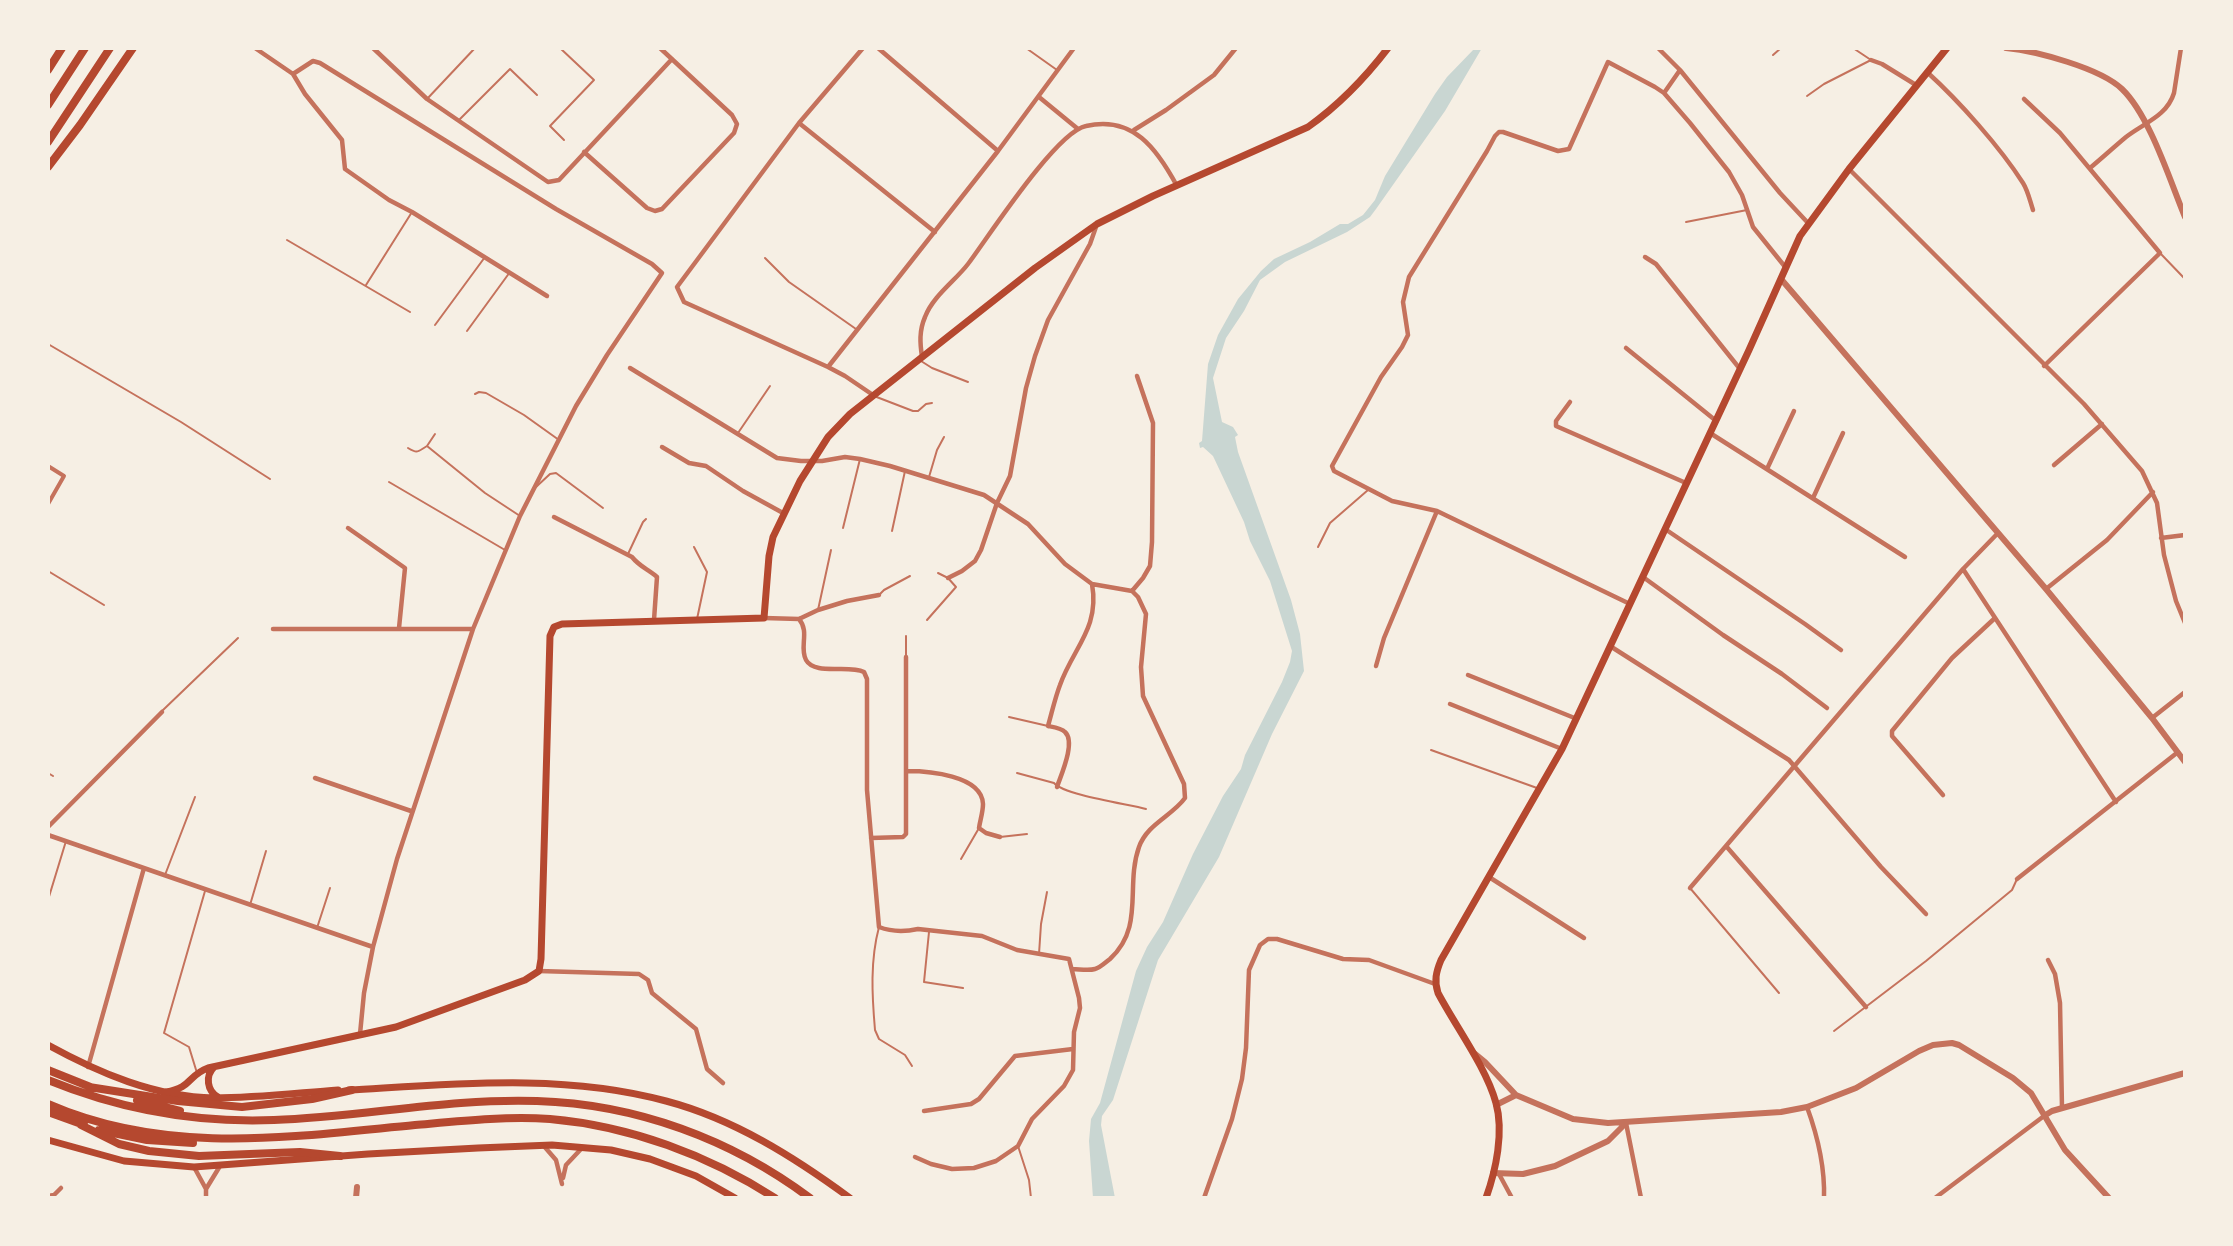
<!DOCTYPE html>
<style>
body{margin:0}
#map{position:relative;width:2233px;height:1246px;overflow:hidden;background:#f6efe4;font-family:"Exo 2",sans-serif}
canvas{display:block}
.frame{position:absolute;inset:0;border:50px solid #f6efe4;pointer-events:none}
</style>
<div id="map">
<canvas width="2233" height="1246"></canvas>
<div class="frame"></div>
</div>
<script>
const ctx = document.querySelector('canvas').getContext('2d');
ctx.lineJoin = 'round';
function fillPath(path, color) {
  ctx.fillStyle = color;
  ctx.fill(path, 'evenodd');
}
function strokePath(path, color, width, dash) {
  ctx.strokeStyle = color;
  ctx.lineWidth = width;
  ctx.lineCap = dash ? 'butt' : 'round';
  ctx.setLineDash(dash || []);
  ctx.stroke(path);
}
const water = new Path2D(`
 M 1475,48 L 1482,48 L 1445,111 L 1376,209 L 1370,217 L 1347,232 L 1285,262 L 1260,280 L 1244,311 L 1226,338 L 1213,378 L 1222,422 L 1233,427 L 1238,435 L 1235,437 L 1238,452 L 1291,600 L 1300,634 L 1304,671 L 1272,734 L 1219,857 L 1158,960 L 1113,1100 L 1102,1116 L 1101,1125 L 1115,1198 L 1093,1198 L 1089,1141 L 1091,1119 L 1100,1103 L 1136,971 L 1147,947 L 1163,922 L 1193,854 L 1223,796 L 1241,769 L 1245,755 L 1282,682 L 1290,662 L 1292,651 L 1270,581 L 1250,541 L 1244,522 L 1213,456 L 1203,447 L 1200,448 L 1199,443 L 1202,441 L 1208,364 L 1218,335 L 1238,299 L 1261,271 L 1274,259 L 1310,242 L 1340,224 L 1348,224 L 1363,215 L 1375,200 L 1385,176 L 1435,94 L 1447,77 Z`);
const service = new Path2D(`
 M 560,48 L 594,80 L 550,126 L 564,140
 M 1026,48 L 1057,70
 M 1853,48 L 1871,60
 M 1773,55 L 1781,48
 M 1807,96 L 1824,84 L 1871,60
 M 427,99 L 475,48
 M 459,120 L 510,69 L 537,95
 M 1686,222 L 1747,210
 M 287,240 L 410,312
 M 2160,253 L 2185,279
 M 765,258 L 789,282 L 856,329
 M 366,285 L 412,212
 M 435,325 L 485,257
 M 467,331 L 510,272
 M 48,344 L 181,422 L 270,479
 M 921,361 L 932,368 L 968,382
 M 475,394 L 479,392 L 486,393 L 524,415 L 559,440
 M 874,396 L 913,411 L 918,411 L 926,404 L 932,403
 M 738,433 L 770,386
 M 427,446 L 435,434
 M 408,448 C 418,454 417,452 427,446 L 485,493 L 520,516
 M 929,477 L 937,450 L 944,437
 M 389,482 L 505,550
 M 536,487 L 550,474 L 556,473 L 603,508
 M 843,528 L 860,459
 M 892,531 L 905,471
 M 694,547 L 707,572 L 697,619
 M 1318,547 L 1330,523 L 1368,490
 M 628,554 L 643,522 L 646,519
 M 48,571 L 104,605
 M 879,595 L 884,590 L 910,576
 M 818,610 L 831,550
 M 927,620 L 956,587 L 948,578 L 938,573
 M 906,636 L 906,657
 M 162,711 L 238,638
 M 1009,717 L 1048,726
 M 1431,750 L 1537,788
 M 48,773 L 53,776
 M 1017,773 L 1054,783 C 1064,795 1127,804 1146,809
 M 1000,837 L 1027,834
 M 961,859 L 979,828
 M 165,875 L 195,797
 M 1690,888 L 1779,993
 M 48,900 L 66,841
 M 250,905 L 266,851
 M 879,927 C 870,961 872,995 875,1030 L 879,1039 L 905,1055 L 912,1066
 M 317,928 L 330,888
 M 929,932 L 924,982 L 963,988
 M 1039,954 L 1041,924 L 1047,892
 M 1834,1031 L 1926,961 L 2012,890 L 2017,879
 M 197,1073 L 189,1047 L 164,1033 L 205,891
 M 1018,1146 L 1029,1180 L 1031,1198`);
const pedestrian = new Path2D(`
 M 48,466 L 64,476 L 48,504`);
const minor = new Path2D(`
 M 255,48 L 293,74 L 305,94 L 342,140 L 345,169 L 389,200 L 412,212 L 547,296
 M 373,48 L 427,99 L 548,182 L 559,180 L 672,59
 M 863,48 L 799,123 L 677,287 L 684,302 L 828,367 L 845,376 L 873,395
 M 878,48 L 998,151
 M 1658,48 L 1680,70 L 1780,193 L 1808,223
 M 1871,60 L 1882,64 L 1916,85
 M 1927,72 C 1959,101 2000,147 2023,183 C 2028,191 2030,201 2033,210
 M 293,74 L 313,61 L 320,63 L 556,209 L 652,264 L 662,273 L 607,355 L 576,406 L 520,516 L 473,629 L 397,859 L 373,947 L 364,993 L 360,1034
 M 1664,93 L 1680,70
 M 1039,97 L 1078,129
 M 2024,99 L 2060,133 L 2160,253 L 2044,366
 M 799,123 L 935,232
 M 1134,130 L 1166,110 L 1214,75 L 1236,48
 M 584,152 L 647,208 L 655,211 L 662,209 L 734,133 L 737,124 L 732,115 L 660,48
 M 2090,168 C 2102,158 2114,147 2126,137 C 2144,123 2167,116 2174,93 L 2181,48
 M 1849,169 L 2084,404 L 2142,471 L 2157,503 L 2164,555 L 2176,601 L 2185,623
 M 1645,257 L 1656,264 L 1740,369
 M 1626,348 L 1715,420
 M 922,357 C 920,343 919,331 925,317 C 933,296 955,281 968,264 C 989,236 1056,132 1086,126 C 1133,115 1157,149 1177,186
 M 828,367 L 998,151 L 1074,48
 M 630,368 L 777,458 L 801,461 L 822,461 L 845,457 L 860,459 L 890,466 L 984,495 L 1028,524 L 1065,564 L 1092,584 L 1132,591 L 1138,597 L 1146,614 L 1141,667 L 1143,696 L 1184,784 L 1185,798 C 1172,816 1147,824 1139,847 C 1125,886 1145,927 1110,959 C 1106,962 1100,968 1095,969 C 1088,971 1079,969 1072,969
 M 1570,402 L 1556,421 L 1556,426 L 1686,483
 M 1710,433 L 1905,557
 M 662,447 L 689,463 L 706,466 L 743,491 L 783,513
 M 2054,465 L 2102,424
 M 1767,469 L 1794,411
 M 1813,498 L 1843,433
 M 554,517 L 632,557 C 640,567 648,569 657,577 L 654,620
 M 348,528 L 405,568 L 399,628
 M 1665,529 L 1805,624 L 1841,650
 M 2161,538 L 2185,535
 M 1963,569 L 2116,802
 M 1643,577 L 1723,635 L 1782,674 L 1827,708
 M 948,578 L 962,571 L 975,561 L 981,550 L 997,503 L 1010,476 L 1026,388 L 1035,356 L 1048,320 L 1090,244 L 1097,224
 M 2046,589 L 2107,540 L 2153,492
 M 1132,591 L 1143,578 L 1150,566 L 1152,542 L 1153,423 L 1137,376
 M 1630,604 L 1437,511 L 1392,501 L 1334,471 L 1332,466 L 1381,377 L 1402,347 L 1408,335 L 1403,302 L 1409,277 L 1487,151 L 1495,136 L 1499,132 L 1503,132 L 1558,151 L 1569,149 L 1608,62 L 1655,87 L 1664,93 L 1690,123 L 1729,172 L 1742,195 L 1753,227 L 1786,268
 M 764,618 L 799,619 L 818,610 L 847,601 L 879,595
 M 799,619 C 810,632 799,647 806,660 C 815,676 848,664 864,672 L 867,679 L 867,790 L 879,927 C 892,932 904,932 918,929 L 982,936 L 1017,950 L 1069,959 L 1079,998 L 1080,1008 L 1074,1032 L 1073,1070 L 1064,1086 L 1032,1119 L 1018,1146 L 996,1161 L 974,1168 L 952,1169 L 931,1164 L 915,1157
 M 273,629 L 473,629
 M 1610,646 L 1789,760 L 1881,867 L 1926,914
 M 1376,666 L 1384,638 L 1437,511
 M 1468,675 L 1577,719
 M 1450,704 L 1562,749
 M 2152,718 L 2185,692
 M 907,771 C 927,771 982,775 983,804 C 983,812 980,821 979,828 L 986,833 L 1000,837
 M 315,778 L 411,811
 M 1057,787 C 1061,775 1076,742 1065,732 C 1061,728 1053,727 1048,726 C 1052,712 1055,698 1060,685 C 1073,648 1100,628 1092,584
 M 1943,795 L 1892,736 L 1892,731 L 1952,658 L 1995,618
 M 48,827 L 162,712
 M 48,835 L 373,947
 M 871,838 L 903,837 L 906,834 L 906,657
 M 1726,846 L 1866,1007
 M 1489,877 L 1584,938
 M 2017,879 L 2178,752
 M 1690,888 L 1963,569 L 1998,533
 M 2048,960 L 2055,974 L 2060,1003 L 2062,1108
 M 539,971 L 639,974 L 648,980 L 652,993 L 696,1029 L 707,1069 L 723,1083
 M 88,1067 L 144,868
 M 1807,1107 C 1818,1137 1825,1166 1824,1198
 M 924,1111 L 971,1104 L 979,1099 L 1015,1056 L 1073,1049
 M 1626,1123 L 1641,1198
 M 543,1145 L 556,1160 L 562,1184
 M 194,1167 L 206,1189 L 206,1198
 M 1499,1174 L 1512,1198
 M 563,1178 L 566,1165 L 582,1148
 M 206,1189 L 220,1166
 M 48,1196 L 54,1195 L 61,1188
 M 1204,1198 L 1232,1119 L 1242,1079 L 1246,1048 L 1249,970 L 1260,945 L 1268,939 L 1277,939 L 1343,959 L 1369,960 L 1435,984
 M 1935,1198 L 2044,1116`);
const tertiary = new Path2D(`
 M 2006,48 C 2036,51 2100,68 2122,89 C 2150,116 2170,181 2185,217
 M 1781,279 L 2046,589 L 2152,718 L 2185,762
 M 1474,1053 L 1485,1062 L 1516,1095
 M 1496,1105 L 1516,1095 L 1573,1119 L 1608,1123 L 1781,1112 L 1807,1107 L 1856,1088 L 1919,1051 L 1933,1045 L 1952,1043 L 1959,1045 L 2013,1078 L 2031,1093 L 2065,1150 L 2109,1198
 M 2044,1116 L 2052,1111 L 2185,1073
 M 1493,1173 L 1523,1174 L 1555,1166 L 1608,1141 L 1626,1123
 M 356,1198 L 357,1187`);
const secondary = new Path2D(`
 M 48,1045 C 99,1073 155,1097 214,1098 C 256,1098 297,1093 338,1090
 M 214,1067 C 205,1076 207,1091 218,1097
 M 349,1090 C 454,1084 564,1073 666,1101 C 734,1119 794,1157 850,1198
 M 166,1092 C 192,1088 188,1075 208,1068 L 396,1027 L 525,980 L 539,971 L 541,959 L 550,636 L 554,627 L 562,624 L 764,618 L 769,556 L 773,537 L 800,481 L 828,437 L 850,414 L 1035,268 L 1097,224 L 1153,196 L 1308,127 C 1339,105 1365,78 1388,48
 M 48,1140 L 124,1161 L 194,1167 L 368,1154 L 478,1148 L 552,1145 L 611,1150 L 650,1159 L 696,1176 L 735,1198
 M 1486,1198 C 1496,1170 1504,1132 1496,1103 C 1486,1067 1456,1027 1438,993 C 1434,981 1436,972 1441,960 L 1562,749 L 1749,350 L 1800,236 L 1849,169 L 1947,48`);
const primary = new Path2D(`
 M 48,70 L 62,48
 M 48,167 L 80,125 L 133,48`);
const trunk = new Path2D(`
 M 48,105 L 85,48
 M 48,142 L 110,48
 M 48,1070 L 93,1088
 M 48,1080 C 119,1109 197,1123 274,1120 C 362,1117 449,1098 537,1101 C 636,1104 731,1139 810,1198
 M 89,1087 L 178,1101 L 242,1107 L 312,1099 L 352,1090
 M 137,1100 L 180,1111
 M 48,1104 C 167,1156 290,1137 415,1125 C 460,1121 505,1116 550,1119 C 630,1126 708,1155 775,1198
 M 48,1112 L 84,1125
 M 81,1125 L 119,1144 L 149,1151 L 199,1156 L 300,1152 L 340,1156
 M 99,1130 L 147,1140 L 193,1143`);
fillPath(water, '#c9d6d2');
strokePath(service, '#c5725c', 2);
strokePath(pedestrian, '#c5725c', 4);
strokePath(minor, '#c5725c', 4.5);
strokePath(tertiary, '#c5725c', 6);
strokePath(secondary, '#b5482f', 7);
strokePath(primary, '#b5482f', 8);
strokePath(trunk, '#b5482f', 8);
</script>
